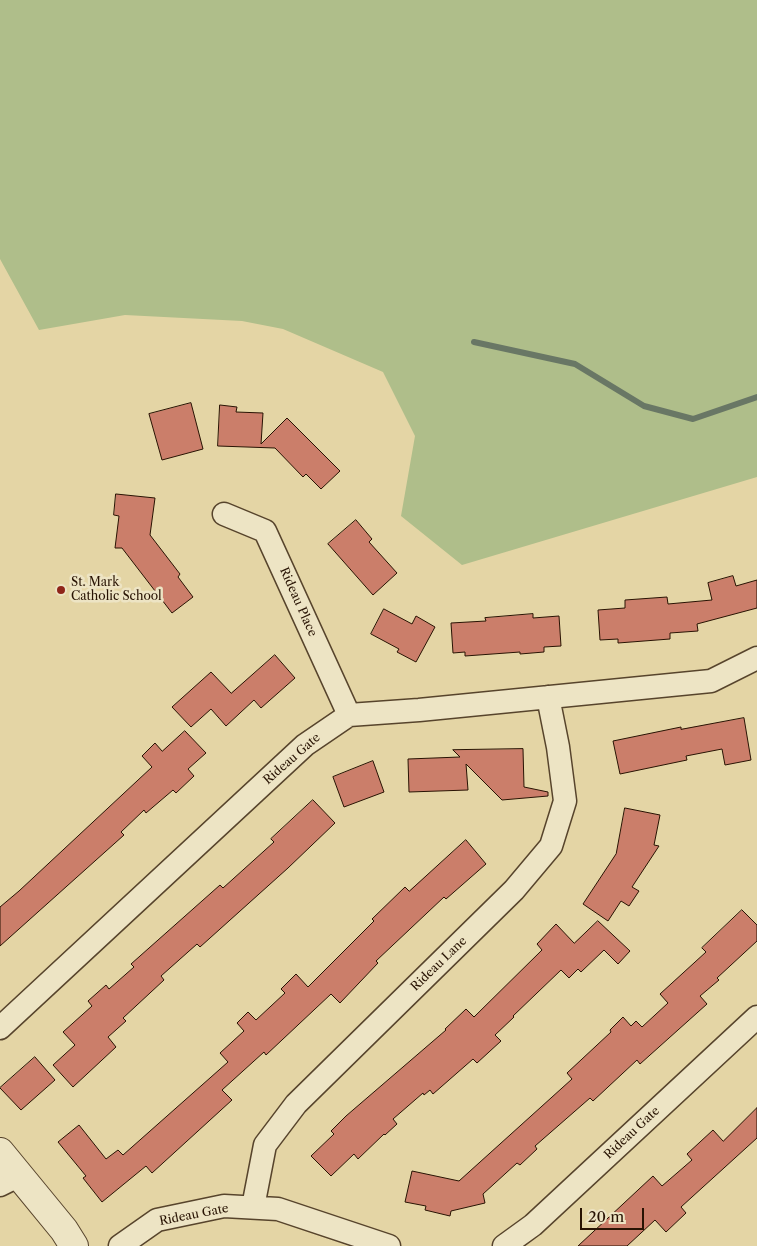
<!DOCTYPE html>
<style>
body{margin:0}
#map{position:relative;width:757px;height:1246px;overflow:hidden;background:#e4d5a5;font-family:"Libre Caslon Text",serif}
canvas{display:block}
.scale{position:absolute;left:580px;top:1208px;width:64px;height:22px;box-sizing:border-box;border:2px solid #281303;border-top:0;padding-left:6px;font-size:15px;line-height:18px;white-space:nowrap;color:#281303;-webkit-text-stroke:4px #ede4c4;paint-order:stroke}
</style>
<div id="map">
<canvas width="757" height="1246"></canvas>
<div class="scale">20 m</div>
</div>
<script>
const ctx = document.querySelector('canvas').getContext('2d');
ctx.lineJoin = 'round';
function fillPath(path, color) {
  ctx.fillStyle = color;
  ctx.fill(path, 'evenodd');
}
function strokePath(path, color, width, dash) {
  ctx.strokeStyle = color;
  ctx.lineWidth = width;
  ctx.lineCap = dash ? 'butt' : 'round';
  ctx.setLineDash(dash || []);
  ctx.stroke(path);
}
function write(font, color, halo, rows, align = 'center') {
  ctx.font = font + ' "Libre Caslon Text",serif';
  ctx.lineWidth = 5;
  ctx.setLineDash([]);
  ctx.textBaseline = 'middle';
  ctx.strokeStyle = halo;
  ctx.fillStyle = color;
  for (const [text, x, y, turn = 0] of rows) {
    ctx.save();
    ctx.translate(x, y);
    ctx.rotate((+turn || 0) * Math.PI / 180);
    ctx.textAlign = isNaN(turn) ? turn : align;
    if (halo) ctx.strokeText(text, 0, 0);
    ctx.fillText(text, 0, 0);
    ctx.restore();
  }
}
const green = new Path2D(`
 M 0,0 L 757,0 L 757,477 L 462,565 L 401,516 L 415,436 L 383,372 L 283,329 L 242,321 L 125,315 L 39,330 L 0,259 Z`);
const stream = new Path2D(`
 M 474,342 L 575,364 L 644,406 L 693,419 L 757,397`);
const building = new Path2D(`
 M 191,403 L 203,449 L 162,460 L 149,414 Z
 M 220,405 L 237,407 L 236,412 L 263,413 L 261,444 L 287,418 L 340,471 L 321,489 L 306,474 L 303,477 L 275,448 L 218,446 Z
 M 116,494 L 155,498 L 150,535 L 180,574 L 178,577 L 193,597 L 172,613 L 122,548 L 115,548 L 119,516 L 114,515 Z
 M 356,520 L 372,539 L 369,542 L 397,573 L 373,595 L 328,544 Z
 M 733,576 L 736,586 L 757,580 L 757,608 L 697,624 L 698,631 L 670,633 L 670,639 L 618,643 L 618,639 L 600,640 L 598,610 L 625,608 L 625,600 L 667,597 L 668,604 L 712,600 L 708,583 Z
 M 384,609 L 412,624 L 416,616 L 435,627 L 416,662 L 397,652 L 399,649 L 371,634 Z
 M 533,614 L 533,618 L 559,616 L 561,646 L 544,647 L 544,652 L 520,654 L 520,652 L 465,656 L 465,652 L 453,653 L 451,623 L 486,621 L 485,618 Z
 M 275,655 L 295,678 L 261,708 L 254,700 L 226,726 L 211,709 L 191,727 L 172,707 L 211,672 L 231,693 Z
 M 744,718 L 751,760 L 725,765 L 722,749 L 686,756 L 687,760 L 620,774 L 613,741 L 681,727 L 681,729 Z
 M 185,731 L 206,753 L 188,769 L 194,776 L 176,793 L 173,790 L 146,813 L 144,810 L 121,832 L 124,835 L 0,946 L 0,907 L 19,891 L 152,767 L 142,756 L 155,743 L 162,751 Z
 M 523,749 L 524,787 L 548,792 L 548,796 L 502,800 L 466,764 L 468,790 L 409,792 L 408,759 L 460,757 L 453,750 Z
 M 373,761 L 384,792 L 344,807 L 333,777 Z
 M 313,800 L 335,823 L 288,868 L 200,947 L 197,944 L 161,976 L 164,980 L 123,1018 L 126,1021 L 108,1037 L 116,1047 L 73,1087 L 53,1065 L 75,1045 L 63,1032 L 92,1006 L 88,1001 L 106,985 L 109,989 L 134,967 L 131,964 L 220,885 L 223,888 L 274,842 L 271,839 Z
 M 625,808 L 660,815 L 654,845 L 659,846 L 632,887 L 639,891 L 629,906 L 621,901 L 608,921 L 583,904 L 616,854 Z
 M 466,840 L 486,864 L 446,899 L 444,897 L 376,961 L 378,963 L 340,1003 L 331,994 L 266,1055 L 264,1052 L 222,1090 L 232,1100 L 152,1173 L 146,1166 L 102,1202 L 83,1178 L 86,1176 L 58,1142 L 79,1125 L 106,1159 L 118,1150 L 123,1155 L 228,1062 L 220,1053 L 244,1031 L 237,1023 L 248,1012 L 256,1020 L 285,993 L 281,989 L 296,974 L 308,987 L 374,921 L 372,919 L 405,887 L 409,891 Z
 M 742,910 L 757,925 L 757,941 L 717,978 L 719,980 L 700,996 L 707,1004 L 640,1064 L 637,1060 L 593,1101 L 590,1098 L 535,1146 L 537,1149 L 520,1165 L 517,1163 L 483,1194 L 485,1203 L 451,1211 L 450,1216 L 425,1210 L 426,1206 L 405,1202 L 412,1171 L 459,1181 L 572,1079 L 567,1073 L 611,1032 L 610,1030 L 623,1017 L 631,1026 L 636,1021 L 642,1027 L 668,1003 L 660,994 L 706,952 L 702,948 Z
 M 598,921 L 630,951 L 618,964 L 604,950 L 581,972 L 578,969 L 569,978 L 561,970 L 513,1016 L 514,1017 L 495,1035 L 501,1041 L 477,1063 L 473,1059 L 433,1094 L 430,1090 L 424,1095 L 423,1093 L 393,1119 L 397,1124 L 385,1135 L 384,1134 L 358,1159 L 354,1154 L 331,1176 L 311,1156 L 334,1134 L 331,1131 L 346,1116 L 446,1030 L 445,1029 L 466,1009 L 474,1017 L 542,950 L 537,944 L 556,924 L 574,943 Z
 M 35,1057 L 55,1080 L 21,1110 L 0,1088 Z
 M 757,1108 L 757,1138 L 681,1207 L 686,1213 L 666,1232 L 655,1220 L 627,1246 L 578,1246 L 653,1176 L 662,1186 L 692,1160 L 687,1154 L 713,1130 L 723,1141 Z`);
const minor = new Path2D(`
 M 224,514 L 265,531 L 349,715
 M 0,1028 L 305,745 L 349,715 L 419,710 L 711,681 L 757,658
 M 0,1185 L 20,1175
 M 253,1207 L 265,1145 L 296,1104 L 514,890 L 551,846 L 565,801 L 558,747 L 548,697
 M 120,1246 L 157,1220 L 224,1206 L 278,1209 L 389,1246
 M 504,1246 L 533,1225 L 757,1017`);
const tertiary = new Path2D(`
 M 0,1152 L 64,1230 L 74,1246`);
const markers = [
 [61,590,5,"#8f2418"]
];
const poiNames = [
 ["St. Mark",71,583],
 ["Catholic School",71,597]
];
const streetNames = [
 ["Rideau Place",298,602,66],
 ["Rideau Gate",292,759,-41],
 ["Rideau Lane",439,964,-44],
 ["Rideau Gate",632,1133,-43],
 ["Rideau Gate",194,1215,-11]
];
fillPath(green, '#afbe8a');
strokePath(stream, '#697765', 6);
fillPath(building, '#cb7e6a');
strokePath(building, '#281303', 1);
strokePath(minor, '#57442c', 25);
strokePath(tertiary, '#57442c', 30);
strokePath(minor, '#ede4c4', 22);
strokePath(tertiary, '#ede4c4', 28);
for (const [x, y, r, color] of markers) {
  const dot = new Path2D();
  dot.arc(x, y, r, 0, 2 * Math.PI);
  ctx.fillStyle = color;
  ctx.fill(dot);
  strokePath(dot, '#ede4c4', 2);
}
write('12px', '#281303', '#ede4c4', poiNames, 'left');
write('12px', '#281303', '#ede4c4', streetNames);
</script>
